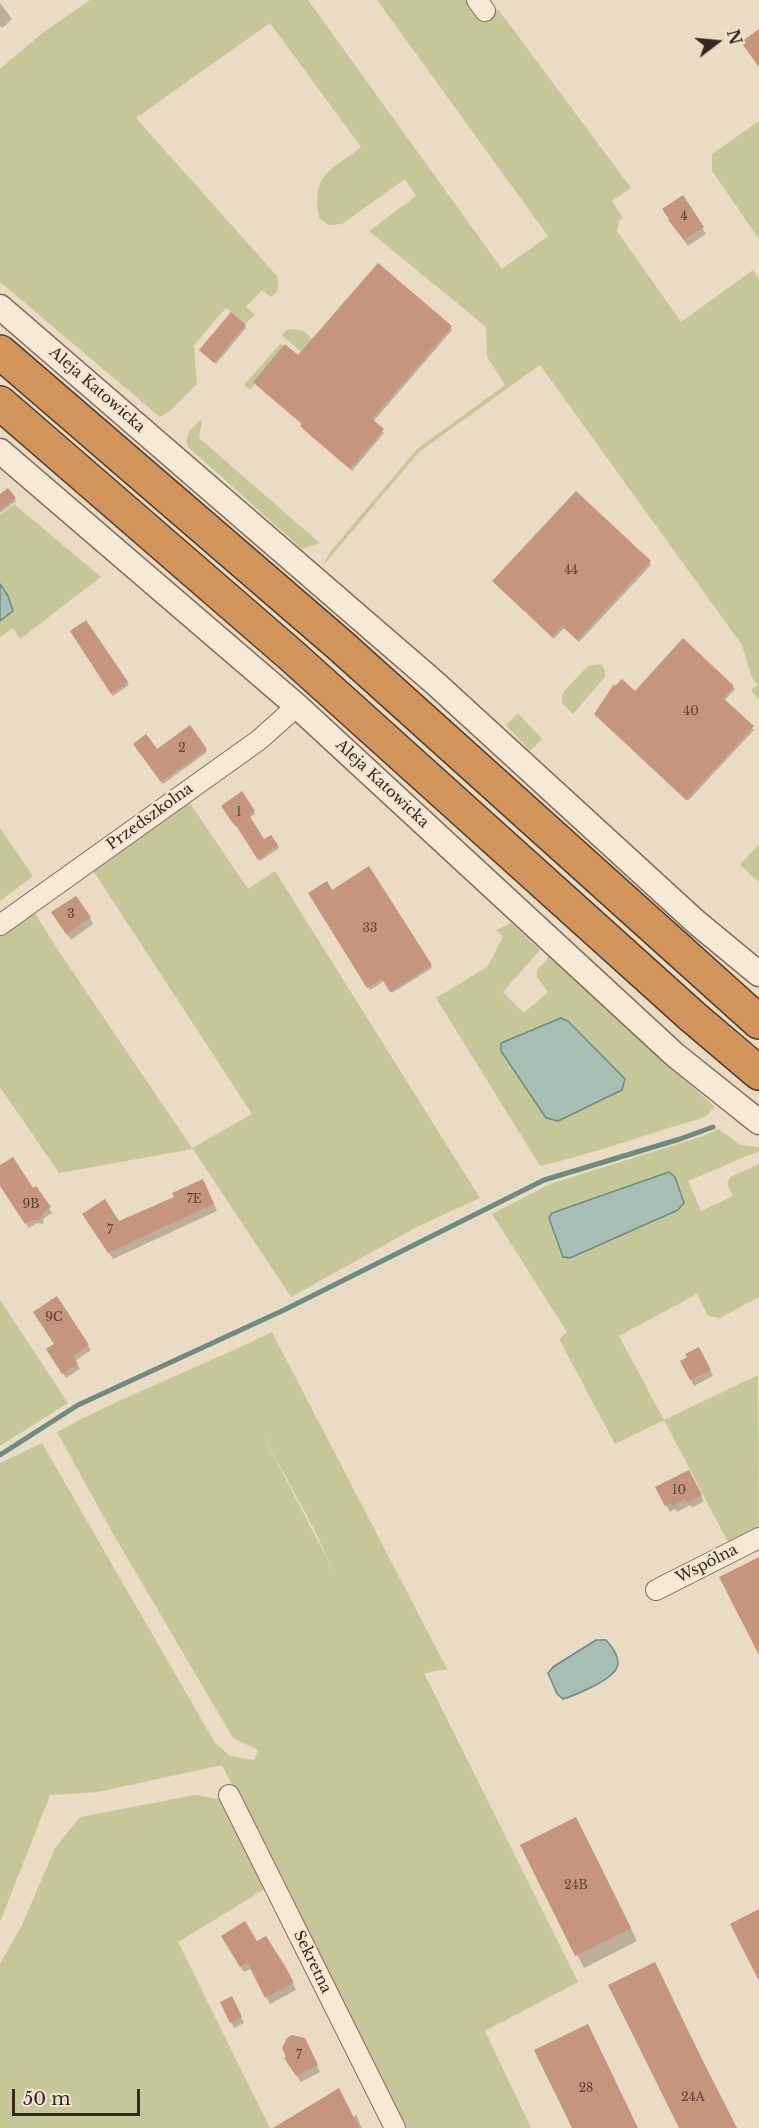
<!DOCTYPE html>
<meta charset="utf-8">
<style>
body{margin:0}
#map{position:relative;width:759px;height:2128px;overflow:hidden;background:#eadbc4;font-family:"Libre Baskerville",serif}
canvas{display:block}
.north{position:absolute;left:687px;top:12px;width:60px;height:60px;-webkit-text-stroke:4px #f2e6d3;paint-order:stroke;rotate:74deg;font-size:16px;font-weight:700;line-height:24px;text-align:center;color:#35271f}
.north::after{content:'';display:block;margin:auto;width:21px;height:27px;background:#35271f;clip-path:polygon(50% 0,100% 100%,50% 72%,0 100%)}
.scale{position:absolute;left:12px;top:2089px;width:128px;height:27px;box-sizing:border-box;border:3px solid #35271f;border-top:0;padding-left:8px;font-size:18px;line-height:21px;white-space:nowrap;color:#35271f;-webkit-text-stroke:4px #f2e6d3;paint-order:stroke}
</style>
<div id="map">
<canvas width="759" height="2128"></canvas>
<div class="north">N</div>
<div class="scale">50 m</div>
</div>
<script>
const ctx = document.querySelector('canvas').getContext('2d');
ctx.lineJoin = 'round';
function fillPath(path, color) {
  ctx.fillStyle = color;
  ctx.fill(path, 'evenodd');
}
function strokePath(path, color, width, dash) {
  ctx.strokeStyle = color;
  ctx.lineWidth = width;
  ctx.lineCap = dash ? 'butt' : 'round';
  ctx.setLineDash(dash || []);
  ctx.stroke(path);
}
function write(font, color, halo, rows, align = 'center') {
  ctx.font = font + ' "Libre Baskerville",serif';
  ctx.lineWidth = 4.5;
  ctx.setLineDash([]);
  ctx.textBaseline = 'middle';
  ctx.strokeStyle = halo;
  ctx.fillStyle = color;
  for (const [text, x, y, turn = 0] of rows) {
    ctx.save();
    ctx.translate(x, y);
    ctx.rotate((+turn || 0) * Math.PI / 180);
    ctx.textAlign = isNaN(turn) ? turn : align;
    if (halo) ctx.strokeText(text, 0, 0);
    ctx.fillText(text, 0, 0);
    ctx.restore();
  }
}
const green = new Path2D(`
 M 90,0 L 308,0 L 502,269 L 548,236 L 377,0 L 469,0 L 484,20 L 498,9 L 631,188 L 612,201 L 623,218 L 619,221 L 617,231 L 681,322 L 753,270 L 759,279 L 759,700 L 751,690 L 758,685 L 752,678 L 742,645 L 540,365 L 419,452 L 322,567 L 330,552 L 417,449 L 505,385 L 487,357 L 486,327 L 369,231 L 416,196 L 405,179 L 342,224 L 329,225 L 319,218 C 312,173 329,172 361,147 L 270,23 L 136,118 L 277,276 C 280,285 279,292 271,297 L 262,290 L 246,307 L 255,315 L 246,323 L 226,308 L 194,345 L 197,384 L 170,411 L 160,417 L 0,282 L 0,69 L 41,34 Z
 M 759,121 L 759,239 L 712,171 L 712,154 Z
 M 292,329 L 304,331 L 313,340 L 302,353 L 282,335 L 286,330 Z
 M 281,343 L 286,348 L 250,390 L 244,385 Z
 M 202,419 L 199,438 L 320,543 L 302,549 L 188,447 C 183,434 193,427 202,419 Z
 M 14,504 L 101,577 L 20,639 L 13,628 L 0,637 L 0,621 L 13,611 L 8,596 L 0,584 L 0,515 Z
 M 597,664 L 602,665 L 605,671 L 605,677 L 573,714 L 562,703 L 562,697 L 564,691 L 588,666 Z
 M 518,713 L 542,739 L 530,751 L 506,725 Z
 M 190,803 L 248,889 L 275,871 L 480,1198 L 417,1227 L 291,1297 L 193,1149 L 59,1173 L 0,1087 L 0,933 L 33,910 L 58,950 L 192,1148 L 252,1114 L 92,869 Z
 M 0,828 L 33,876 L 0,901 Z
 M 759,844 L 759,881 L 754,878 L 740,865 Z
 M 511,923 L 540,950 L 503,992 L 524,1013 L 548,992 L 537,977 L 537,970 L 549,957 L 715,1107 L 705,1117 C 650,1133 596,1153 540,1166 L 436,998 L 487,967 L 503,937 L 496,930 Z
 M 719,1129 L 740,1145 L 759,1147 L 759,1151 L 688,1181 L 701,1211 L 733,1196 L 727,1184 L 730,1177 L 759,1164 L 759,1297 L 720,1318 L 708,1316 L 697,1294 L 619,1336 L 664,1420 L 758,1375 L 759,1534 L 731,1548 L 664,1420 L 615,1444 L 559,1339 L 567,1332 L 492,1214 L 550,1184 L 703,1136 Z
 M 0,1300 L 68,1403 L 0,1446 Z
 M 272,1332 L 447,1669 L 424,1673 L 578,1982 L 485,2031 L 531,2128 L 404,2128 L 222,1765 L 98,1792 L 50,1795 L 0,1922 L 0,1463 L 42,1443 L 215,1743 L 230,1756 L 254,1760 L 258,1750 L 233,1738 L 112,1532 L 57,1432 C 126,1394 201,1367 272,1332 ZM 261,1431 L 316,1533 L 335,1575 L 335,1574 Z
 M 195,1795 L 219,1799 L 265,1889 L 178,1942 L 270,2128 L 0,2128 L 0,1964 L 22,1925 L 55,1848 L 80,1817 Z`);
const water = new Path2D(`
 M 0,584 L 8,596 L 13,611 L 0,621 Z
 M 561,1018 L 568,1021 L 625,1079 L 622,1090 L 558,1121 L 546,1118 L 501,1051 L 501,1043 Z
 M 669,1172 L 675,1177 L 684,1203 L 678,1210 L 570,1258 L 563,1257 L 549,1218 L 552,1213 Z
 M 596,1640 L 606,1640 C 627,1663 619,1673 594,1686 C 584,1691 574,1696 563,1699 L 557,1694 L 548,1673 L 553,1667 Z`);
const shadow = new Path2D(`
 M 0,3 L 12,19 L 2,28 L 0,26 Z
 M 670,221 L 702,227 L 706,234 L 688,246 Z
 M 245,325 L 246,328 L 216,364 L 202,353 L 201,350 Z
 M 450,327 L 452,330 L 373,422 L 384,433 L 352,471 L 303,429 L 303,425 L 256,385 L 299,357 Z
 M 0,496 L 15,499 L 16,501 L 0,513 Z
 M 649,562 L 651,565 L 579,642 L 564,628 L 554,639 L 494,582 Z
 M 86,622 L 129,685 L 113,696 L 72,632 Z
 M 733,687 L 735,689 L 724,701 L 754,730 L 688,801 L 595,715 L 635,693 Z
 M 189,728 L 207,752 L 163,784 L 134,744 L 157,751 Z
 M 241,794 L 255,814 L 249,818 L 264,842 L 271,837 L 279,848 L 260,861 L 238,826 L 236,827 L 223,806 Z
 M 369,868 L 432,968 L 392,993 L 384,981 L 370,990 L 310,894 L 332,892 Z
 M 90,918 L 93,924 L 71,940 L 57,919 Z
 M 0,1167 L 33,1190 L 36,1188 L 52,1213 L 44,1218 L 43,1224 L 37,1223 L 29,1228 L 0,1183 Z
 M 206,1187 L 217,1211 L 113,1259 L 88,1221 L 119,1223 Z
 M 56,1298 L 91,1350 L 75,1361 L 80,1369 L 66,1378 L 48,1349 L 56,1344 Z
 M 699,1349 L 713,1376 L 694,1386 L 682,1362 Z
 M 688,1472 L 704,1501 L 692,1508 L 690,1505 L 677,1512 L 675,1509 L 670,1512 L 657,1488 Z
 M 583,1832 L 637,1941 L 584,1968 L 577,1955 Z
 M 223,1937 L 257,1943 L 288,1974 L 296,1990 L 270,2004 L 252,1968 L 244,1972 Z
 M 235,2004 L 244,2023 L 234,2028 L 231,2022 Z
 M 308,2047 L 320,2072 L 301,2082 L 289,2065 Z
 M 356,2115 L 362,2128 L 293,2128 L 352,2117 Z`);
const stream = new Path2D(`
 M 0,1455 L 78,1405 L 284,1310 L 544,1180 L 680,1139 L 713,1127`);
const building = new Path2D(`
 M 759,29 L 759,67 L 741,42 Z
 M 683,195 L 704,227 L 684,240 L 668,220 L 669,219 L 662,209 Z
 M 378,263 L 452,326 L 372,419 L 384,429 L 350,469 L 300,426 L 302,424 L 253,382 L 285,344 L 298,355 Z
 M 231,312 L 246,324 L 214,363 L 199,350 Z
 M 8,488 L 16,498 L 0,510 L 0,494 Z
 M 576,491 L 651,561 L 577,640 L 562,626 L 552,637 L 492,581 Z
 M 86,620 L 128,682 L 111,694 L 70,631 Z
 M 683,638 L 734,686 L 723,698 L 754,726 L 686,800 L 594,714 L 614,684 L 615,686 L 622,679 L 635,691 Z
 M 190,725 L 207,749 L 161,782 L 133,744 L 146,734 L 157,749 Z
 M 242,791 L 255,811 L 249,815 L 264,839 L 271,835 L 278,845 L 258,860 L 235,824 L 234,825 L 221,806 Z
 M 369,866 L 432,965 L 390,992 L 382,979 L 367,988 L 308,893 L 327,881 L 332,890 Z
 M 76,896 L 91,917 L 66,934 L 51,912 Z
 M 13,1157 L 33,1188 L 36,1186 L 51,1207 L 42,1213 L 40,1220 L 34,1219 L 25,1224 L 0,1186 L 0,1165 Z
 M 203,1179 L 214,1204 L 108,1253 L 82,1214 L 105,1199 L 119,1221 L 174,1197 L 172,1193 Z
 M 57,1296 L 89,1345 L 73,1356 L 78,1364 L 62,1374 L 46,1349 L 54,1344 L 33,1312 Z
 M 699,1347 L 711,1370 L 690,1380 L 680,1361 L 687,1357 L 685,1354 Z
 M 689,1470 L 702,1495 L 687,1503 L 685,1499 L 672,1506 L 671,1503 L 665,1506 L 655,1487 Z
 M 759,1557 L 759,1655 L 719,1577 Z
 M 576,1817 L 631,1928 L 575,1956 L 520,1845 Z
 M 759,1909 L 759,1981 L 730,1924 Z
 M 245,1921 L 257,1941 L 266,1936 L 285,1966 L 294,1983 L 265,1998 L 247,1962 L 240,1967 L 221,1936 Z
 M 655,1962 L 701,2057 L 737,2128 L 679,2128 L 608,1985 Z
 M 232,1996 L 242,2017 L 230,2023 L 220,2002 Z
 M 588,2024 L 638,2128 L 572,2128 L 534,2050 Z
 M 292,2035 L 305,2038 L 318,2065 L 296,2076 L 284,2058 L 286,2057 L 282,2048 L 287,2038 Z
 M 339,2088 L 359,2128 L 273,2128 Z`);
const minor = new Path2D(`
 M 477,0 L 485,11
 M 0,925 L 259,740 L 297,706
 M 656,1590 L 759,1538
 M 229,1795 L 395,2128`);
const tertiary = new Path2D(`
 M 0,307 L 435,683 L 696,922 L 759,974
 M 0,451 L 297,706 L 675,1055 L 759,1122`);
const motorway = new Path2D(`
 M 0,352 L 341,646 L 759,1022
 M 0,403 L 291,655 L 693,1017 L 759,1073`);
const numberNames = [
 ["4",684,217],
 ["44",571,571],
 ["40",691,712],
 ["2",182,749],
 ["1",239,813],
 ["3",71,915],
 ["33",370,929],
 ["7E",194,1200],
 ["9B",31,1205],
 ["7",110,1231],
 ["9C",54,1318],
 ["10",679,1491],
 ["24B",576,1886],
 ["7",299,2056],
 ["28",586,2089],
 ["24A",693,2098]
];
const streetNames = [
 ["Aleja Katowicka",97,390,41],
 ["Aleja Katowicka",382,784,43],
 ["Przedszkolna",150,817,-36],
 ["Wspólna",707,1564,-27],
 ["Sekretna",312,1962,64]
];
fillPath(green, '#c6c799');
fillPath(water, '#a6beb4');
strokePath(water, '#6e8b81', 1.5);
fillPath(shadow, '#0003');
strokePath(stream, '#6e8b81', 5);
fillPath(building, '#c5957d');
strokePath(minor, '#836d5c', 22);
strokePath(tertiary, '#836d5c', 27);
strokePath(motorway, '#513d30', 36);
strokePath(minor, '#f6ead7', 20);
strokePath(tertiary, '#f6ead7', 24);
strokePath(motorway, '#d3945c', 33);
write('12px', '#594236', null, numberNames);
write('15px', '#35271f', '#f2e6d3', streetNames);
</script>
